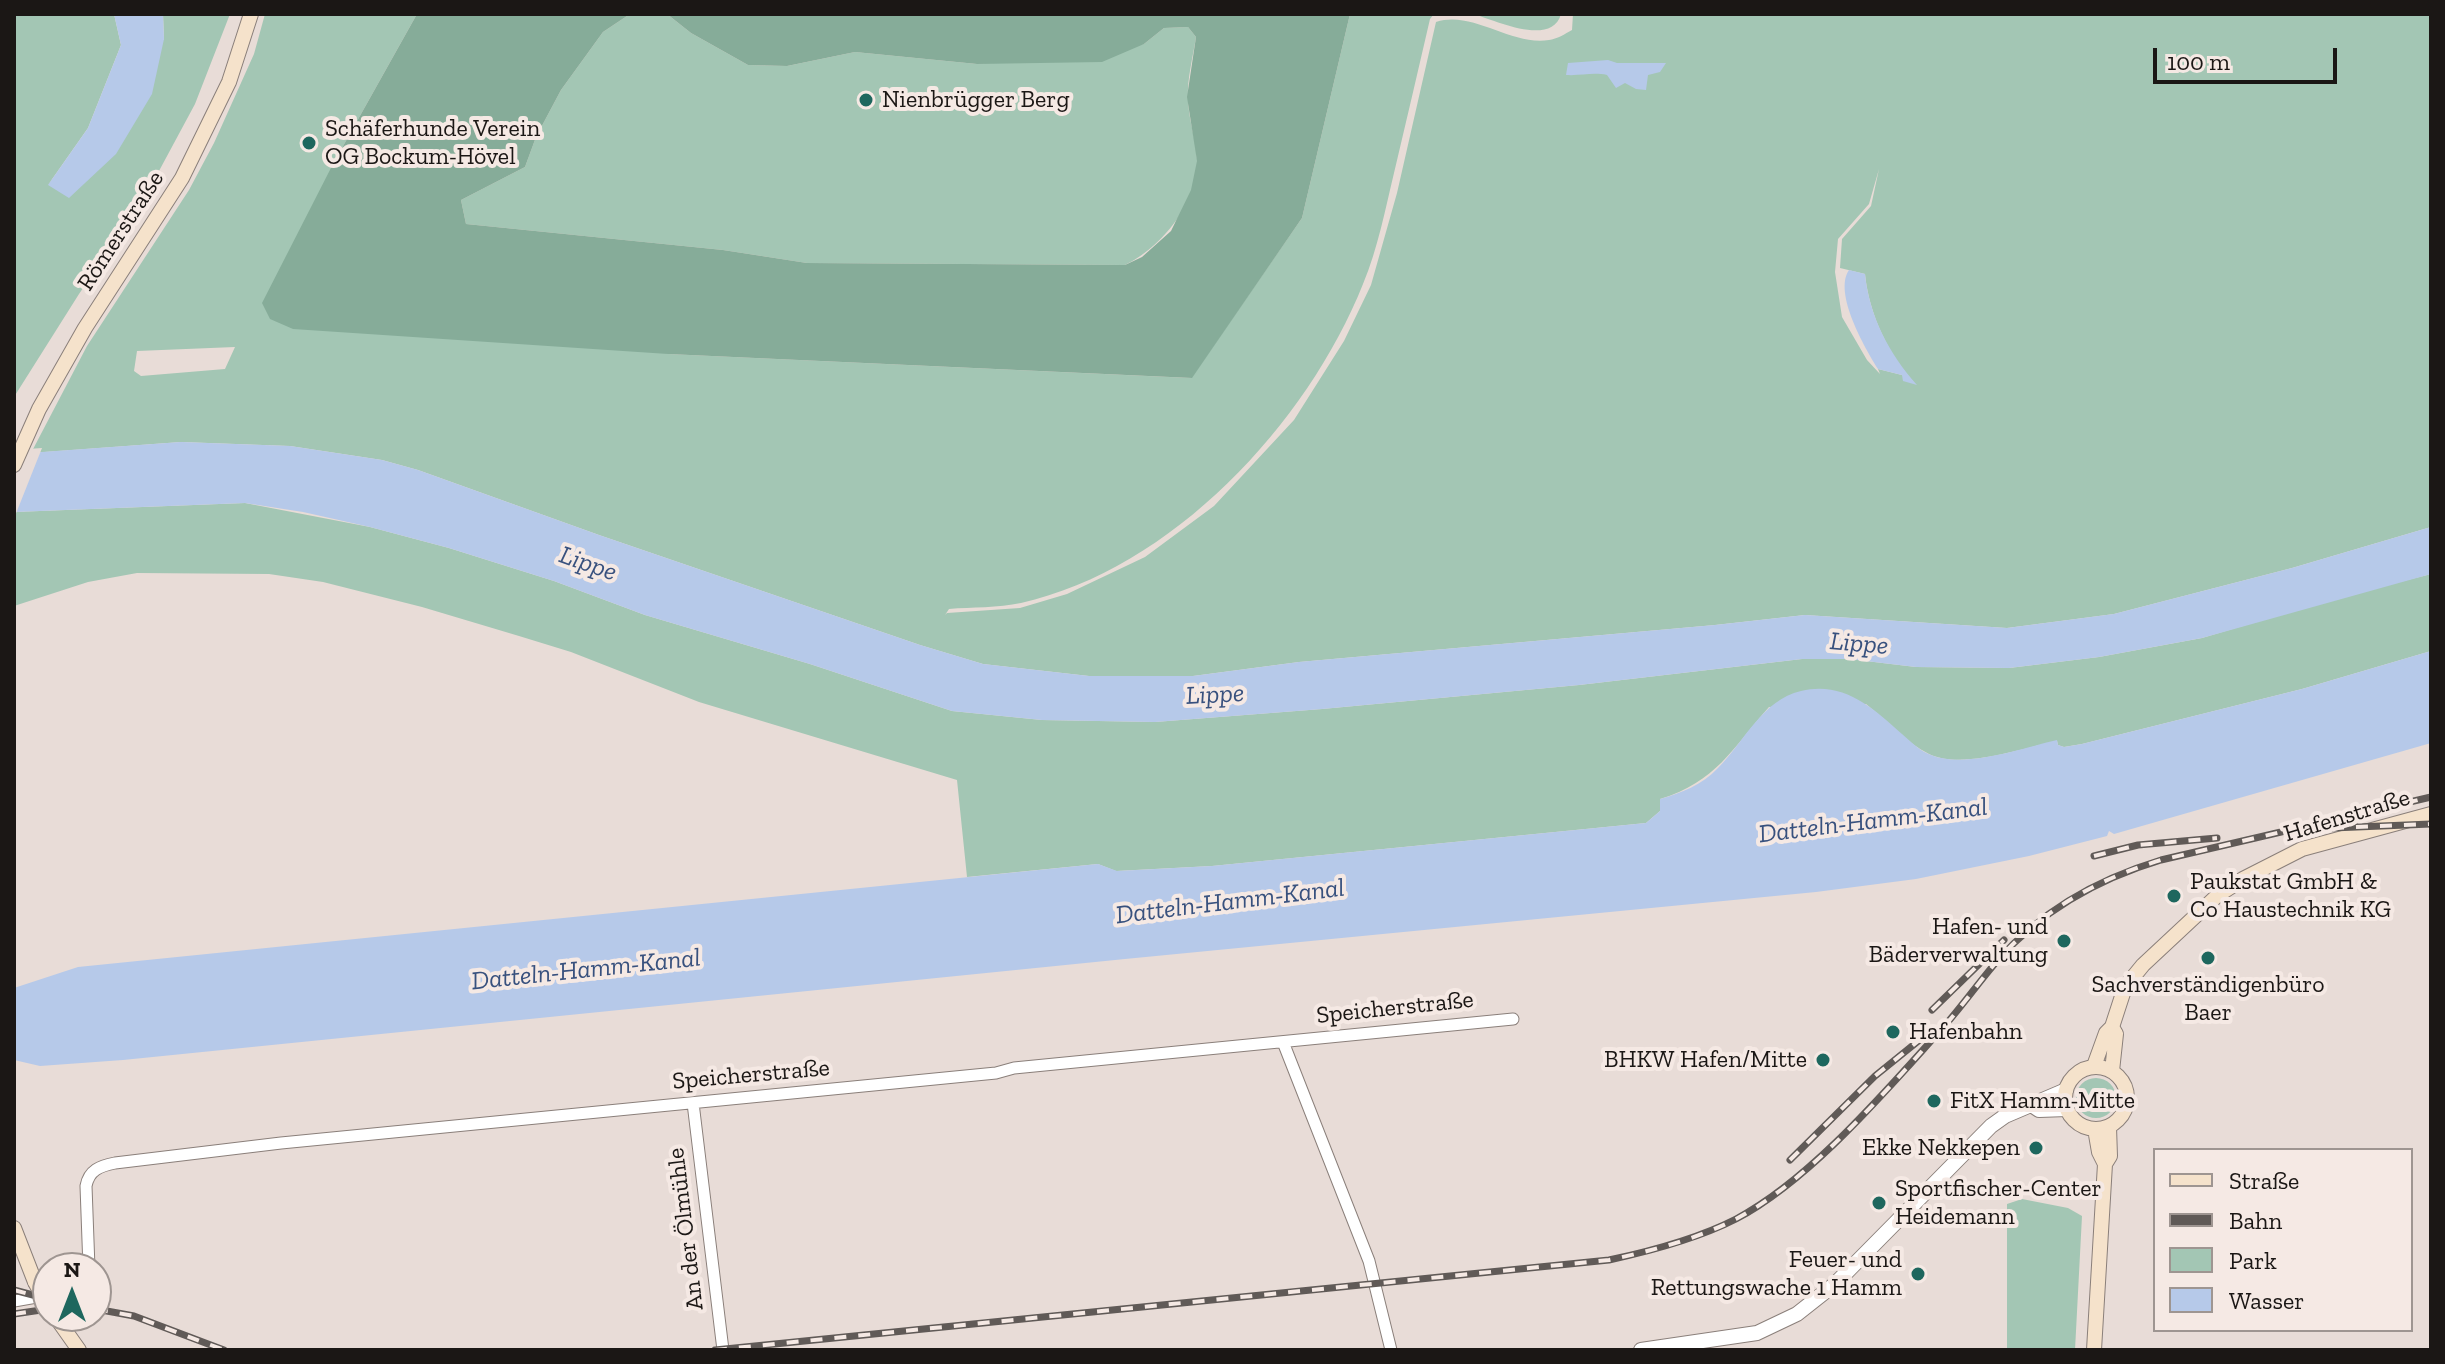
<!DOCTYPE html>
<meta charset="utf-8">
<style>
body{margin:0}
#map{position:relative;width:2445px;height:1364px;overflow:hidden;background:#e8dcd7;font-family:"Zilla Slab",serif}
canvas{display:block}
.frame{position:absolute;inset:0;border:16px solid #1b1715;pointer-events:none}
.legend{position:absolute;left:2153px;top:1148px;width:260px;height:184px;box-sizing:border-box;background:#f5e9e4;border:2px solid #9e9591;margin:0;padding:10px 14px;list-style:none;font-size:24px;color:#1b1715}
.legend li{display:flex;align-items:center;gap:16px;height:40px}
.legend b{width:40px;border:2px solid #9e9591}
.north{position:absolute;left:32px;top:1252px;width:80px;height:80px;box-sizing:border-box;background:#f5e9e4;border:2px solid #9e9591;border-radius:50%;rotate:0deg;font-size:22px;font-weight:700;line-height:32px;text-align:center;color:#1b1715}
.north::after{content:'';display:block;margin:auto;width:28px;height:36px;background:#1e675e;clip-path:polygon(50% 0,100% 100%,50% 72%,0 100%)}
.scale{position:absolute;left:2153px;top:48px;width:184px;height:36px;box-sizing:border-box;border:4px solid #1b1715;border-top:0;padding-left:10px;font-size:24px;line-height:28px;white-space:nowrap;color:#1b1715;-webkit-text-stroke:6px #f5e9e4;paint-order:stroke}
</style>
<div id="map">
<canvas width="2445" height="1364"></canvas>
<div class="frame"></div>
<ul class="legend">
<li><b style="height:10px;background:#f5e2cb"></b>Straße</li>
<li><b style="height:10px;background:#605a57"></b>Bahn</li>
<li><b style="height:22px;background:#a3c6b4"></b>Park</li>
<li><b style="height:22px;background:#b6c9e9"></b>Wasser</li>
</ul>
<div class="north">N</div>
<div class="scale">100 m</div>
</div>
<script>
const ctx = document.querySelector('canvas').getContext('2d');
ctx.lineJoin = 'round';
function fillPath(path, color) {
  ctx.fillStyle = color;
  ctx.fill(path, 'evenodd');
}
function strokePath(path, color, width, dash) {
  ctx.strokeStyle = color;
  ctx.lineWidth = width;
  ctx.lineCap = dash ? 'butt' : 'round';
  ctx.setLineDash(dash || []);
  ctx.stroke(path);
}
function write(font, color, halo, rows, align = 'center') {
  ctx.font = font + ' "Zilla Slab",serif';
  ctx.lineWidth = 8;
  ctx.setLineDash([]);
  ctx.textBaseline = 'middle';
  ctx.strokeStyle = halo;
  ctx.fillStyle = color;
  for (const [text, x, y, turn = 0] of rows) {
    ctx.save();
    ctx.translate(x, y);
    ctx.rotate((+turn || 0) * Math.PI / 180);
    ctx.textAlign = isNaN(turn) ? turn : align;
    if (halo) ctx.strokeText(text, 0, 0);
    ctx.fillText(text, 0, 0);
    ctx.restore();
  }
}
const green = new Path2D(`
 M 14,14 L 114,14 L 121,45 L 88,128 L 48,185 L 164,39 L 163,14 L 230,14 L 195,104 L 145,197 L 79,294 L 14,397 Z
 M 265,14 L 417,14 L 333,164 L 668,354 L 1191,378 L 1302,218 L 1350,14 L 1434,14 L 1430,19 C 1418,71 1406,122 1394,173 C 1385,210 1378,248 1363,284 C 1307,424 1172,569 1021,603 C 998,608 972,607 949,609 L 945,615 L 947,613 L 1020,608 L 1067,594 L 1145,557 L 1214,506 L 1294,420 L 1344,341 L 1371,285 L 1397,193 L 1436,22 C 1473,10 1510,46 1549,40 C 1557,39 1565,34 1572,30 L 1573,14 L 2431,14 L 2431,527 L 2292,568 L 2114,614 L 2007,628 L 1805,615 L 1715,625 L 1299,662 L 1193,676 L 1089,676 L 983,664 L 920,645 L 599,535 L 418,470 L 382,460 L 290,446 L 181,442 L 31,453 L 87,346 L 189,190 L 214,143 L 254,54 ZM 1879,169 L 1871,206 L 1842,239 L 1840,268 L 1865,274 C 1868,305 1881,338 1899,364 C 1904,371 1910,378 1915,384 L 1902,375 L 1878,369 L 1880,374 L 1867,360 L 1842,317 L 1835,272 L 1838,239 L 1869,204 ZM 235,347 L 225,369 L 141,376 L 134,371 L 137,351 Z
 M 630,14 L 667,14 L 691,33 L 748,65 L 787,66 L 855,52 L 977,64 L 1144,44 L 1164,28 L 1188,27 L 1196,37 C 1193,57 1187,79 1188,98 C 1188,118 1196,139 1197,159 C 1199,202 1161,248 1125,265 L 807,263 L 723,250 L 466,224 L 461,200 L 525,167 L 536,137 L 561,90 L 603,32 Z
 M 1474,14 L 1561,14 C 1552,47 1496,21 1474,14 Z
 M 245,503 L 370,527 L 449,548 L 554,581 L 645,615 L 810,664 L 952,711 L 1042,720 L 1155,722 L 1322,709 L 1579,685 L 1802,659 L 1849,659 L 1916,667 L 2009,668 L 2099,657 L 2202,638 L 2337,598 L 2431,574 L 2431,651 L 2302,689 L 2082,744 L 2064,747 L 2058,745 L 2057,741 C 2023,748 1961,770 1929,754 C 1906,743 1886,720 1866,704 L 1769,707 C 1732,749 1716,782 1660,799 L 1660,811 L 1646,823 L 1212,866 L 1116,871 L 1098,864 L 967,877 L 957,780 L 699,702 L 571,652 L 519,636 L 422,607 L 323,582 L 269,574 L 137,573 L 88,582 L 14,606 L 14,512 Z
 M2076 1098a20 20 0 1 1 40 0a20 20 0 1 1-40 0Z
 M 2022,1199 L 2068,1208 L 2082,1216 L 2075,1350 L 2007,1350 L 2007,1204 Z`);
const forest = new Path2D(`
 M 417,14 L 630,14 L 603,32 L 561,90 L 536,137 L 525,167 L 461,200 L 466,224 L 723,250 L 807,263 L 1125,265 L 1142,257 L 1171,231 L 1191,190 L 1197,161 L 1187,97 L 1196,37 L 1188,27 L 1164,28 L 1144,44 L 1102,62 L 977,64 L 855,52 L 787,66 L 748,65 L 691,33 L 667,14 L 1350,14 L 1302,218 L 1192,378 L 668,354 L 293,329 L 270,319 L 262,303 L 333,164 Z`);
const water = new Path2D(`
 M 114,14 L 163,14 L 164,39 L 152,94 L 116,154 L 69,198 L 48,185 L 88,128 L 121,45 Z
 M 1608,60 L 1617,63 L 1666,63 L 1660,72 L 1648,75 L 1646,90 L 1636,89 L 1625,83 L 1616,88 L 1607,75 C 1593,72 1580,76 1566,75 L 1568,63 Z
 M 1849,270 L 1865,274 C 1869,315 1889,354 1917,385 L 1903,381 L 1902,375 L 1878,369 C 1865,348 1833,293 1849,270 Z
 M 181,442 L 290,446 L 382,460 L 418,470 L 599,535 L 920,645 L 983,664 L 1089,676 L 1193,676 L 1299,662 L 1715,625 L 1805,615 L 2007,628 L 2114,614 L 2292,568 L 2431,527 L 2431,574 L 2202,638 L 2099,657 L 2009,668 L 1916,667 L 1849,659 L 1802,659 L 1579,685 L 1322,709 L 1155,722 L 1042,720 L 952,711 L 810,664 L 645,615 L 554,581 L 449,548 L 370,527 L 303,512 L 245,503 L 14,512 L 14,454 Z
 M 2431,651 L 2431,743 L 2114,834 L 2109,831 L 2107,836 L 2029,856 L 1916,879 L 1816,892 L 1125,959 L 123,1060 L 40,1066 L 14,1060 L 14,988 L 78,967 L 1098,864 L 1117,871 L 1212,866 L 1646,823 L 1660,811 L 1660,799 C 1681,793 1702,785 1718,768 C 1744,742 1762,700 1801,691 C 1843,681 1872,707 1902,734 C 1911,742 1920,751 1931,755 C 1965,769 2022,748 2057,740 L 2058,745 L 2064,747 L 2082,744 L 2302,689 Z`);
const pier = new Path2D(`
 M 42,448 L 15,516 L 14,516 L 14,450 Z`);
const minor = new Path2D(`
 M 1283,1042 L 1369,1261 L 1391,1350
 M 693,1103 L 723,1350
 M 89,1268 L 86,1186 C 89,1170 100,1166 115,1163 L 281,1143 L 996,1073 L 1014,1068 L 1513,1019
 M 14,1301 L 48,1295`);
const tertiary = new Path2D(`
 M 2033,1106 L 2039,1110 L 2067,1109
 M 1641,1350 L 1757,1333 L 1797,1314 L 1835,1284 L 1991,1126 L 2005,1116 L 2066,1090`);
const secondary = new Path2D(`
 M 14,465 L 39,409 L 85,328 L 182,178 L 229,82 L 251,14
 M 2112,1027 L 2116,1034 L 2112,1071
 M 2094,1066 L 2106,1033 L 2112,1027 L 2125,987 L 2143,965 L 2218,895 L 2243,879 L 2302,849 L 2431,814
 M2065 1098a31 31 0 1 1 62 0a31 31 0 1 1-62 0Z
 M 2095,1129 L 2099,1152 L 2105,1164
 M 14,1228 L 35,1282
 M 55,1316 L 79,1350
 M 2094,1350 L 2105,1164 L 2110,1156 L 2109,1127`);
const rail = new Path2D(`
 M 2332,828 L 2431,824
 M 2094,856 L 2138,845 L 2217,838
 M 1932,1010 L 2004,940
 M 1790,1160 L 1875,1076 L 1922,1038
 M 14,1290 L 48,1299
 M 96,1309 L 134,1316 L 224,1350
 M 14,1314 L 48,1309
 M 715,1350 L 1609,1260 C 1651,1251 1697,1239 1736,1219 C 1810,1180 1884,1093 1940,1031 C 1961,1008 1978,983 1998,960 C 2042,910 2098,879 2161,860 L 2431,797`);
const secondaryBridge = new Path2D(`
 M 35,1282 L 48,1305`);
const markers = [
 [866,100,8,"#1e675e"],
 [309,143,8,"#1e675e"],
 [2174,896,8,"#1e675e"],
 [2064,941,8,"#1e675e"],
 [2208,958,8,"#1e675e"],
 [1893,1032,8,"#1e675e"],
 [1823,1060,8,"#1e675e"],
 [1934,1101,8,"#1e675e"],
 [2036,1148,8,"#1e675e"],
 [1879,1203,8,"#1e675e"],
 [1918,1274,8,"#1e675e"]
];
const poiNames = [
 ["Nienbrügger Berg",882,100],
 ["Schäferhunde Verein",325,129],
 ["OG Bockum-Hövel",325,157],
 ["Paukstat GmbH &",2190,882],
 ["Co Haustechnik KG",2190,910],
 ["Hafen- und",2048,927,"right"],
 ["Bäderverwaltung",2048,955,"right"],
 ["Sachverständigenbüro",2208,985,"center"],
 ["Baer",2208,1013,"center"],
 ["Hafenbahn",1909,1032],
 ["BHKW Hafen/Mitte",1807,1060,"right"],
 ["FitX Hamm-Mitte",1950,1101],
 ["Ekke Nekkepen",2020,1148,"right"],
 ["Sportfischer-Center",1895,1189],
 ["Heidemann",1895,1217],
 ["Feuer- und",1902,1260,"right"],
 ["Rettungswache 1 Hamm",1902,1288,"right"]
];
const streetNames = [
 ["Römerstraße",121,231,-57],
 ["Hafenstraße",2347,816,-17],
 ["Speicherstraße",1395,1008,-6],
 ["Speicherstraße",751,1075,-5],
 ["An der Ölmühle",686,1229,-97]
];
const waterNames = [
 ["Lippe",588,564,19],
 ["Lippe",1859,644,5],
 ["Lippe",1215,695,-3],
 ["Datteln-Hamm-Kanal",1873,821,-7],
 ["Datteln-Hamm-Kanal",1230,902,-7],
 ["Datteln-Hamm-Kanal",586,970,-6]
];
fillPath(green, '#a3c6b4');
fillPath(forest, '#86ac99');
fillPath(water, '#b6c9e9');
fillPath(pier, '#e8dcd7');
strokePath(minor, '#8a7f7a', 13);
strokePath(tertiary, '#8a7f7a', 16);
strokePath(secondary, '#8a7f7a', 16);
strokePath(minor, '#fff', 11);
strokePath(tertiary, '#fff', 14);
strokePath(secondary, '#f5e2cb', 14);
strokePath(rail, '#605a57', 7);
strokePath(rail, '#f5e9e4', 4, [12]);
strokePath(secondaryBridge, '#8a7f7a', 16, []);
strokePath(secondaryBridge, '#f5e2cb', 14);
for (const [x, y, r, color] of markers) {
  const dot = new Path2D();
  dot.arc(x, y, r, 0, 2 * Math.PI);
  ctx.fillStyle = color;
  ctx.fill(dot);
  strokePath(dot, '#f5e9e4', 3);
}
write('24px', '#1b1715', '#f5e9e4', poiNames, 'left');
write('24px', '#1b1715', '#f5e9e4', streetNames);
write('italic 26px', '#38517e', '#f5e9e4', waterNames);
</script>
